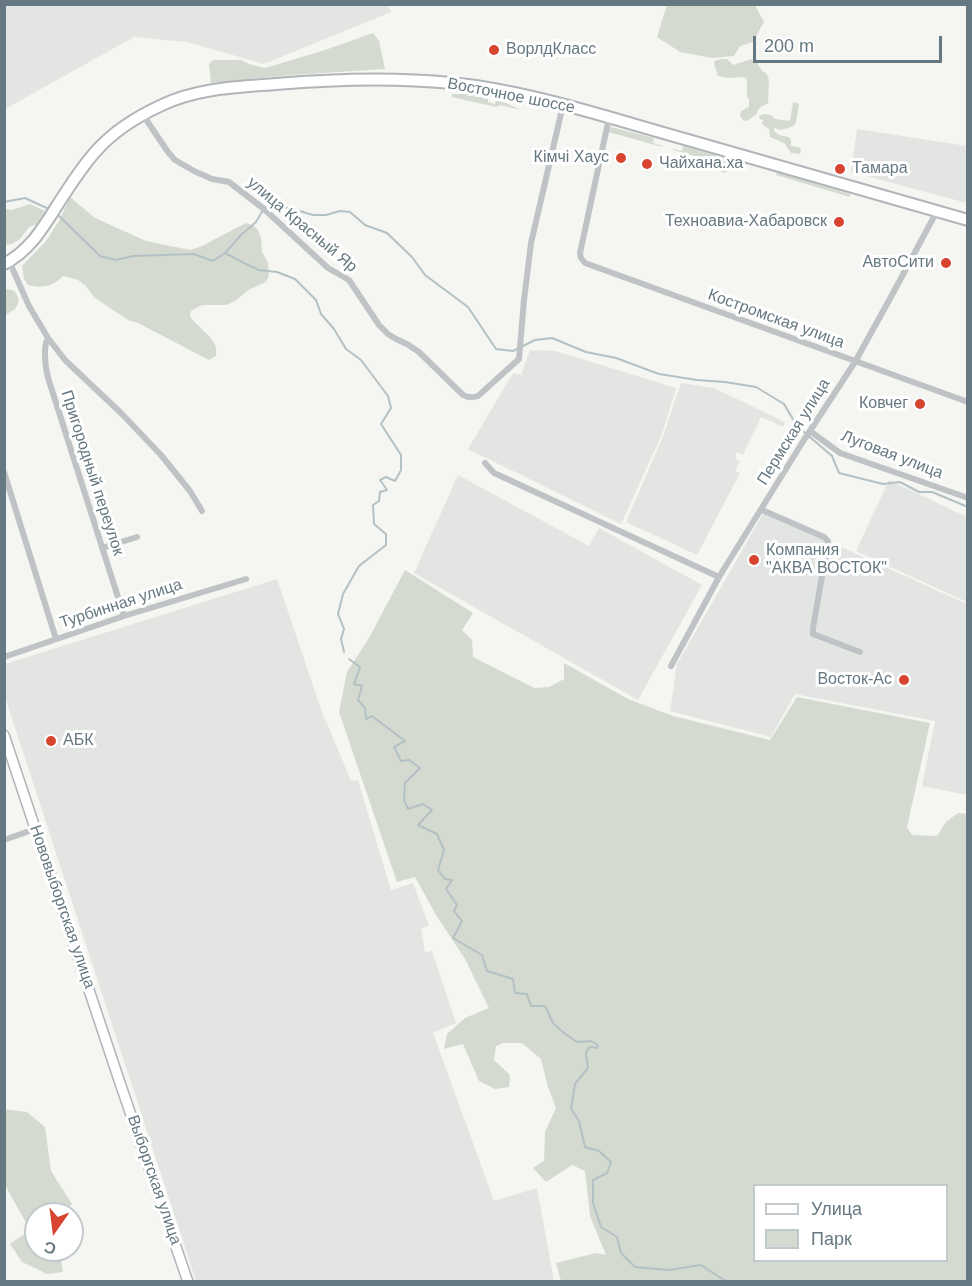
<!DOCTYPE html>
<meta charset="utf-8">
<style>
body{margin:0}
#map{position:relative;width:972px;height:1286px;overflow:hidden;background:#f5f5f2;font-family:Arial,sans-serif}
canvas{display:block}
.frame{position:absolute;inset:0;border:6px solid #667881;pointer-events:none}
.legend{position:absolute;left:753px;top:1184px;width:195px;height:78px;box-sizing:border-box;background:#fff;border:2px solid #c2c9cd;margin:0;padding:8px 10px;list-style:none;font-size:18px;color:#667881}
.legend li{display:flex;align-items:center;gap:12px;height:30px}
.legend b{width:30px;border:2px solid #c2c9cd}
.north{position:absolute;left:24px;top:1202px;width:60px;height:60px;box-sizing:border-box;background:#fff;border:2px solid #c2c9cd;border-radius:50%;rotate:194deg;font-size:16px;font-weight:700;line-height:24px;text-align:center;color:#667881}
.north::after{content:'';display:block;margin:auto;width:21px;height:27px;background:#d74530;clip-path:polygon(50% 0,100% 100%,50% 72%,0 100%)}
.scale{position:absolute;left:753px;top:36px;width:189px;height:27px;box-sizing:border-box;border:3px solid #667881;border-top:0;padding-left:8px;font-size:18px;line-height:21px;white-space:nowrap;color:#667881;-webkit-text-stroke:4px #fff;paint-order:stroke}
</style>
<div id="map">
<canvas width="972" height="1286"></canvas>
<div class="frame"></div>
<ul class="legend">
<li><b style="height:8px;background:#fff"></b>Улица</li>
<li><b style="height:16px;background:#d5dad1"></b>Парк</li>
</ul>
<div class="north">С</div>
<div class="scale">200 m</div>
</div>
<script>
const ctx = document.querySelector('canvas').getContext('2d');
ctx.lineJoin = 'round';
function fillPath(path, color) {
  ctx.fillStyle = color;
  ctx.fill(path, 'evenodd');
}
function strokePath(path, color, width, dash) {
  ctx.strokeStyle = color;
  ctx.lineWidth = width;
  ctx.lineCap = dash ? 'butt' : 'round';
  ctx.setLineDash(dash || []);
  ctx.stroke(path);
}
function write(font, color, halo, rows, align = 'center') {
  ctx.font = font + ' Arial,sans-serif';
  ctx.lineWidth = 6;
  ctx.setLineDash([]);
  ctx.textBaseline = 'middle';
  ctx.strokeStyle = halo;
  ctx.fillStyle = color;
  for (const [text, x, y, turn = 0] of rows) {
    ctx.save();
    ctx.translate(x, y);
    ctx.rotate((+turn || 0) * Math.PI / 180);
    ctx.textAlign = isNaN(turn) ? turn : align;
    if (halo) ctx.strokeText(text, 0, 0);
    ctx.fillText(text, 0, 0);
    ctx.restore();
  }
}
const built = new Path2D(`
 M 388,5 L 391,12 L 264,64 L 187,42 L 134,37 L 5,109 L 5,5 Z
 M 857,129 L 967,146 L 967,203 L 851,172 Z
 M 530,350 L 556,351 L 676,388 L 662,434 L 621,524 L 468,449 L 513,373 L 521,375 Z
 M 681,383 L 714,388 L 785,422 L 783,427 L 761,417 L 743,455 L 737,452 L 735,458 L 740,461 L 735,471 L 740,473 L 697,555 L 626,522 L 662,439 Z
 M 458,475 L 589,546 L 599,528 L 702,585 L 638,700 L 414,573 Z
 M 889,480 L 967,517 L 967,602 L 856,551 Z
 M 764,512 L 967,604 L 967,795 L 922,786 L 935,721 L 795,694 L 771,737 L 670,711 L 677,664 Z
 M 277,579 L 324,718 L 327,723 L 351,781 L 358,780 L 391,890 L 413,883 L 429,926 L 421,928 L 425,952 L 432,951 L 456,1023 L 433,1033 L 494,1201 L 537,1188 L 554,1281 L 196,1281 L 5,697 L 5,664 Z`);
const green = new Path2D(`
 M 667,5 L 755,5 L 764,22 L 753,42 L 740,46 L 734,56 L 712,58 L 680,52 L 657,37 Z
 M 373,33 L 379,41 L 385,69 L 292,75 L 211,83 L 209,64 L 213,60 L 241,60 L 249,64 L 265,68 L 325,50 Z
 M 722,59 L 727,59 L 733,65 L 752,59 L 757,63 L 762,71 L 766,73 L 769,80 L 768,103 L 758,109 L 757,114 L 747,121 L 743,120 L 740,116 L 741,111 L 749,107 L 749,100 L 747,96 L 747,80 L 744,77 L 728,78 L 718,76 L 715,67 L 714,61 Z
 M 452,94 L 470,94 L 488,99 L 488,102 L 495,104 L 496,100 L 506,103 L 521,110 L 500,105 L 496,107 L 452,97 Z
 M 793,102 L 799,104 L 796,122 L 794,126 L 781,130 L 774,128 L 774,131 L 779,135 L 789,137 L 791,140 L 791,146 L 799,147 L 801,150 L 800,154 L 791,153 L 784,143 L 770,137 L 769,129 L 762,124 L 763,120 L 760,119 L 759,116 C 764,113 772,114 775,119 L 790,121 Z
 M 611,127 L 654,138 L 653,143 L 663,146 L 663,147 L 608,132 Z
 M 683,146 L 732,160 L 732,163 L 728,162 L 726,165 L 673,150 L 673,149 L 682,151 Z
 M 684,156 L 727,168 L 726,173 L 683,161 Z
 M 777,172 L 850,194 L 850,197 L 776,175 Z
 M 70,197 L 95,218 L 146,241 L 190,250 L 202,246 L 246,223 L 254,226 L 258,230 L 261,238 L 262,252 L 268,263 L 269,274 L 267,280 L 264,283 L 250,289 L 235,301 L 226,305 L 202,305 L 191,311 L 190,316 C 198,329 220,339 216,356 L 209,360 L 140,324 L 128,320 L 95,298 L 86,286 L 78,280 L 63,276 C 53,286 43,289 28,285 L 24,279 L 22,266 L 46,241 L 59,221 Z
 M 30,204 L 45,211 L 37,224 L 29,227 L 20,239 L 12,244 L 5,245 L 5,209 L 12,210 Z
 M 5,289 L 13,290 C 20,297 20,303 14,310 L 5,315 Z
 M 405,570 L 473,613 L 462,630 L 472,640 L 473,657 L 534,688 L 549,687 L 564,679 L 564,663 L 628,699 L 673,716 L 770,740 L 797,697 L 930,723 L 907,827 L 912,835 L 937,836 L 946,822 L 958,813 L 967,814 L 967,1281 L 561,1281 L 556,1263 L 596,1253 L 606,1255 L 590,1216 L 585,1171 L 572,1165 L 546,1182 L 533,1168 L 544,1161 L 545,1132 L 556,1108 L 548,1087 L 541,1059 L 522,1043 L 503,1043 L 496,1046 L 494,1060 L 510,1075 L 509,1087 L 495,1089 L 479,1081 L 463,1044 L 444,1049 L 447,1034 L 465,1018 L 489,1008 L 465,959 L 436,915 L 415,877 L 397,882 L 339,712 L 347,672 L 369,638 ZM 754,1186 L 946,1186 L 946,1260 L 754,1260 Z
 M 4,1109 L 27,1112 L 45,1127 L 51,1171 L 72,1204 L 64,1214 L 36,1214 L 36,1250 L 59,1250 L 63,1272 L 47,1274 L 22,1262 L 10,1244 L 30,1230 L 5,1185 Z`);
const stream = new Path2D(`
 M 4,202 L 25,198 L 51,210
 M 56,213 L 100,256 L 116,260 L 133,256 L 194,254 L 213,261 L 225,253 L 246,264 L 259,270 L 277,272 L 295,279 L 316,300 L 321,314 L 334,329 L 346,349 L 361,360 L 388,396 L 391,408 L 381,424 L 401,455 L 401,470 L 395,481 L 386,477 L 380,480 L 387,490 L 380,492 L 379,501 L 373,505 L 374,524 L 386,534 L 386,545 L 359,566 L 343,594 L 338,614 L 344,629 L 341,639 L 344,652
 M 225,253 L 241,235 L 256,222 L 263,210 L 275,206 L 293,209 L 313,215 L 326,215 L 340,211 L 350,212 L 365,225 L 387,233 L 412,257 L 425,275 L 468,307 L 496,349 L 513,351 L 535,340 L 552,338 L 586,352 L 616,358 L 659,374 L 697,380 L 725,382 L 756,387 L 784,404 L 797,426 L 832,456 L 839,473 L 883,484 L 900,482 L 919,492 L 932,492 L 968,507
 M 349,659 L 360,667 L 354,684 L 362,686 L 358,700 L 365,708 L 366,719 L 372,716 L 405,741 L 394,747 L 401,761 L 409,760 L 420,768 L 405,783 L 404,800 L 408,809 L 423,804 L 432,810 L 418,825 L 437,834 L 444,850 L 438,870 L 445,879 L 452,880 L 446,889 L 457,905 L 454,911 L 462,921 L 453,938 L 482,955 L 487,971 L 513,979 L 515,993 L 527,994 L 531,1006 L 545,1006 L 553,1023 L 564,1033 L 577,1042 L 591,1041 L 598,1045 L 597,1048 L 590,1047 L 587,1050 L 586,1055 L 588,1068 L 575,1084 L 571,1109 L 579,1121 L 585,1147 L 599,1151 L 611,1162 L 607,1173 L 593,1180 L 593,1203 L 601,1227 L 617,1237 L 621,1253 L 635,1267 L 669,1270 L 701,1265 L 727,1282`);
const street = new Path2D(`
 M 143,115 L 168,152 L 175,160 L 194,171 L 212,179 L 229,182 L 264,209 L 328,268 L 349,280 L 379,325 L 388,334 L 396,339 L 407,344 L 419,352 L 463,395 C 468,398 472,398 478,396 L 519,359 L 524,300 L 531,243 L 563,105
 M 609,118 L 580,253 L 581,258 L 585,263 L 968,402
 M 9,261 L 29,306 L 48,338 L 65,360 L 122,414 L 161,455 L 190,491 L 202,511
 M 48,338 C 42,348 46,373 50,384 L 124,616
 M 810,431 L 840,453 L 968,498
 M 485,463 L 494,473 L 719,577
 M 4,472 L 56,639
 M 762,510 L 824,537 L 828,541 L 813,628 L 813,634 L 860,652
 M 102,548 L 137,537
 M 4,657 L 124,616 L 246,579
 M 671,666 L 719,577 L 802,443 L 855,362 L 892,295 L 937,211
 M 4,840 L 35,829`);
const secondary = new Path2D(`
 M 4,735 L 119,1080 L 188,1282`);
const primary = new Path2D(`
 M 4,264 C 31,250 44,226 60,201 C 71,184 83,165 97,150 C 115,130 138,116 162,105 C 197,88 238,87 276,84 C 334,79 393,77 451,83 C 523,90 597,114 667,134 C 767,163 868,191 968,220`);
const markers = [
 [494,50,6,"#d74530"],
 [621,158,6,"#d74530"],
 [647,164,6,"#d74530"],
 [840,169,6,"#d74530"],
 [839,222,6,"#d74530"],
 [946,263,6,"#d74530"],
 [920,404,6,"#d74530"],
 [754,560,6,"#d74530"],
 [904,680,6,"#d74530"],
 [51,741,6,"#d74530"]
];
const poiNames = [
 ["ВорлдКласс",506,50],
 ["Кiмчi Хаус",609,158,"right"],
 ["Чайхана.ха",659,164],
 ["Тамара",852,169],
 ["Техноавиа-Хабаровск",827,222,"right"],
 ["АвтоСити",934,263,"right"],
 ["Ковчег",908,404,"right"],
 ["Компания",766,551],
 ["\"АКВА ВОСТОК\"",766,569],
 ["Восток-Ас",892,680,"right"],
 ["АБК",63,741]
];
const streetNames = [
 ["Восточное шоссе",511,96,11],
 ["улица Красный Яр",302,225,40],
 ["Костромская улица",776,319,20],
 ["Пермская улица",794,432,-58],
 ["Луговая улица",892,455,21],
 ["Пригородный переулок",92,473,72],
 ["Турбинная улица",121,604,-18],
 ["Нововыборгская улица",62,907,71],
 ["Выборгская улица",154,1180,71]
];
fillPath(built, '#e3e5e3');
fillPath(green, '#d5dad1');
strokePath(stream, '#b4c1c4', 2);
strokePath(secondary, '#afb5b9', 12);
strokePath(primary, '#b0b6b8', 14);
strokePath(street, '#bfc3c6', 6);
strokePath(secondary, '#fff', 9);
strokePath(primary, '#fff', 10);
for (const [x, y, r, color] of markers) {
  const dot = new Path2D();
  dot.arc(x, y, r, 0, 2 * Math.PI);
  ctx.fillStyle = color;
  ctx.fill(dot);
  strokePath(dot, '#fff', 2);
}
write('16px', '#667881', '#fff', poiNames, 'left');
write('16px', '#667881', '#fff', streetNames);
</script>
